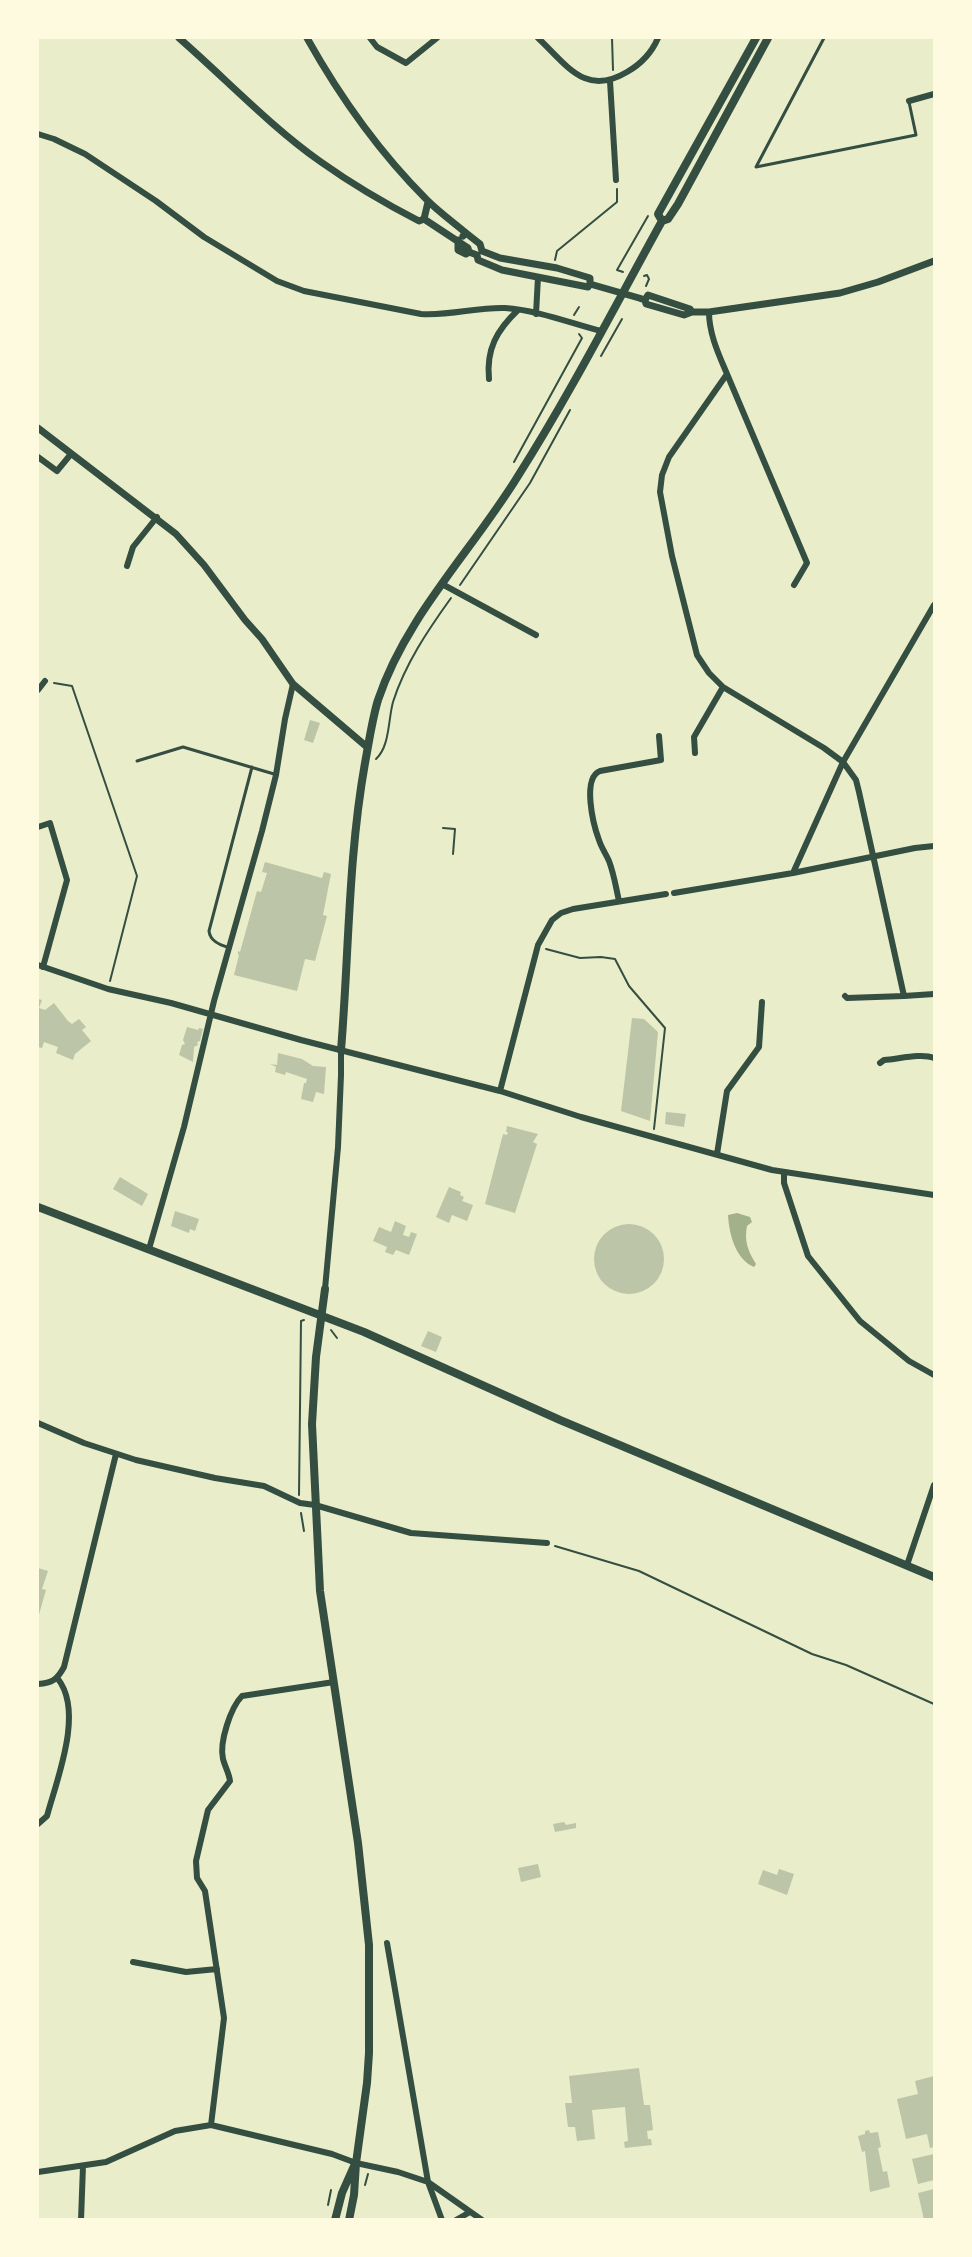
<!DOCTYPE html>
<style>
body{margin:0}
#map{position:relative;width:972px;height:2257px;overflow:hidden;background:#e9edc9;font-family:Spectral,serif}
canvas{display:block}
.frame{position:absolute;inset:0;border:39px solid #fefae0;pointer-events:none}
</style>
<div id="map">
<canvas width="972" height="2257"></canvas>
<div class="frame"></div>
</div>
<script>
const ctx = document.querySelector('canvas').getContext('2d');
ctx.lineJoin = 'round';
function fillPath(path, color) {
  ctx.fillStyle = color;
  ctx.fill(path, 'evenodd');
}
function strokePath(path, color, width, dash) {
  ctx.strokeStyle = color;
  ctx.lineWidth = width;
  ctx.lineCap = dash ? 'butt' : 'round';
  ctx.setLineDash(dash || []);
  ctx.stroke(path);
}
const water = new Path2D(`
 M 737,1213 L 750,1217 L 752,1222 L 747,1226 C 744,1241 748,1251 756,1264 L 754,1267 C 735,1259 729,1233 728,1215 Z`);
const building = new Path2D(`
 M 310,720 L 320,723 L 313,743 L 304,740 Z
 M 265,862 L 322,878 L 324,872 L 331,874 L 323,915 L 327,916 L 315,961 L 305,959 L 297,991 L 234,975 L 239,955 L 238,954 L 238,951 L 240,952 L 257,891 L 261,892 L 267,873 L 262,872 Z
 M 38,999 L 42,1000 L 39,1008 L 45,1010 L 54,1003 L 68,1021 L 72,1024 L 79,1019 L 86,1027 L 82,1030 L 91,1041 L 75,1054 L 73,1060 L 56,1053 L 58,1047 L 44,1042 L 42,1048 L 38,1047 Z
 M 632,1018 L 644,1019 L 658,1032 L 650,1121 L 621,1111 Z
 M 187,1027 L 198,1030 L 199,1028 L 203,1029 L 200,1041 L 197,1042 L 198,1045 L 194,1047 L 193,1062 L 179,1055 L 182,1045 L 185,1044 L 183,1040 Z
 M 278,1053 L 302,1059 L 313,1066 L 326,1067 L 324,1094 L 316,1092 L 313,1102 L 301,1099 L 304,1083 L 306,1083 L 307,1079 L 286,1072 L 285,1075 L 275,1072 L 276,1067 L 270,1064 L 277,1065 Z
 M 666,1112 L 686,1114 L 684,1127 L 665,1124 Z
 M 507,1126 L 538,1134 L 533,1142 L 537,1144 L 515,1213 L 485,1204 L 503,1134 L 507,1135 L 508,1132 L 506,1132 Z
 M 120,1177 L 148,1194 L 142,1206 L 113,1189 Z
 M 449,1187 L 461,1192 L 460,1195 L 464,1197 L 462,1201 L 473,1205 L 467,1221 L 452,1215 L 449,1223 L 436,1217 Z
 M 175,1211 L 199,1219 L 195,1231 L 190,1229 L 189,1233 L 171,1226 Z
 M 395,1221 L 406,1226 L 403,1235 L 409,1237 L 411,1232 L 417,1234 L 409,1255 L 396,1250 L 393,1255 L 385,1252 L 387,1247 L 373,1241 L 379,1227 L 391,1232 Z
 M594 1259a35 35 0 1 1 70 0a35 35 0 1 1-70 0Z
 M 428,1331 L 442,1337 L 436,1352 L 421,1346 Z
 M 38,1568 L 48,1571 L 42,1589 L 46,1590 L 38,1618 Z
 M 564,1822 L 566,1825 L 576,1823 L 576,1828 L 555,1832 L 553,1824 Z
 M 538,1864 L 541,1877 L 521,1882 L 518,1868 Z
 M 779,1869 L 794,1874 L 787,1895 L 758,1884 L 763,1870 L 777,1875 Z
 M 639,2068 L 644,2105 L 650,2105 L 653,2130 L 647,2131 L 648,2139 L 651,2139 L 652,2145 L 625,2148 L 624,2142 L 628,2141 L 625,2107 L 592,2110 L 595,2139 L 577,2141 L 575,2127 L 568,2127 L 565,2103 L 572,2103 L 569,2076 Z
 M 934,2076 L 934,2147 L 930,2148 L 927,2134 L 906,2139 L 897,2099 L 918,2094 L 915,2081 Z
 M 869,2130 L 870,2133 L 878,2132 L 881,2147 L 878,2148 L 883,2172 L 887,2171 L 890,2187 L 870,2192 L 865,2151 L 862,2152 L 858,2136 L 865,2134 L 865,2131 Z
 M 934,2154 L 934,2180 L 918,2184 L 912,2159 Z
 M 934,2189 L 934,2220 L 924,2220 L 918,2193 Z`);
const path = new Path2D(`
 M 612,38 L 613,70
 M 555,260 L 557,251 L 617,202 L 617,189
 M 623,272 L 617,270 L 648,216
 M 644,276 L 647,275 L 649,279 L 646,286
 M 574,315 L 579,307
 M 601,356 L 622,319
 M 514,462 L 582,338 L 579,334
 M 460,585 L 530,483 L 570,410
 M 54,683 L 72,686 L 137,876 L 110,981
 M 376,759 C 390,746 388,720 393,702 C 405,664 428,630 451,598
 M 443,828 L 455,829 L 453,854
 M 546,949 L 580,958 L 601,957 L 615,959 L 629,986 L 665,1028 L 654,1129
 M 331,1330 L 337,1338
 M 299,1495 L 301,1321 L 304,1320
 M 301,1513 L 304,1531
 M 555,1546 L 639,1571 L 812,1654 L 846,1665 L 934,1704
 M 365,2185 L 368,2174
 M 328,2205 L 331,2190`);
const service = new Path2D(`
 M 824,38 L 756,167 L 916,135 L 909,102
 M 137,761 L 183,747 L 274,774
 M 227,947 C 219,945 210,940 209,931 L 252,767`);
const minor = new Path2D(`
 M 370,38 L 377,47 L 406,63 L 437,38
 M 538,38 C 567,65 585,97 627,72 C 641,64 652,52 658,38
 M 610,81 L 616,180
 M 909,101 L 934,94
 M 38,134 L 54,139 L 85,154 L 156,201 L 204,237 L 277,281 L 304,291 L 421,314 C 450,316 477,307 505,308 C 537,310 570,323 601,331
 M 709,312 C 709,334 719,355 727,374 L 669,457 L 662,475 L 660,492 L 672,556 L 697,655 L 709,673 L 723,687 L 824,748 L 843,762 L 856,780 L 859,792 L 904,996 L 934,994
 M 536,314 L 538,277
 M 727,374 L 807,563 L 794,585
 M 489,379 C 486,349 497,330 518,310
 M 38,457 L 57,471 L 71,454
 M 127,566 L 133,547 L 157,517
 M 442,584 L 536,635
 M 38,690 L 45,681
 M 695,753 L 694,737 L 723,687
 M 38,827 L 50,823 L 67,880 L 43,967
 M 793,873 L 843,762 L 934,605
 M 674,893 L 793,873 L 915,848 L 934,846
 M 619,901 C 616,888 614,874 609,861 C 606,854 601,847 599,840 C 593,824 582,778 600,771 L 661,760 L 659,736
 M 38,965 L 108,989 L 171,1003 L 301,1040 L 500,1091 L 581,1117 L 772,1170 L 934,1195
 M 845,996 L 847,998 L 904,996
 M 880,1063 L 884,1060 C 899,1059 921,1053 934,1058
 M 500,1091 L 538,945 L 552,920 L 561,913 L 573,909 L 666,894
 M 717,1154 L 727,1091 L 759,1047 L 762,1002
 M 784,1172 L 784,1183 L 808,1256 L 860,1321 L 909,1361 L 934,1375
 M 149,1249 L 184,1127 L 214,1001 L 262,831 L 276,775 L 285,719 L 293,684
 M 325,1289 L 338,1147 L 341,1075 L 341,1050
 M 38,1423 L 84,1443 L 136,1460 L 215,1478 L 264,1486 L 300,1503 L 315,1505 L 411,1533 L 547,1543
 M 907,1565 L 934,1485
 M 38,1684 C 52,1683 57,1680 64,1667 L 116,1454
 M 38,1824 L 47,1816 C 57,1779 84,1712 58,1679
 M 387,1943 L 428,2182 L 442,2220
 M 133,1962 L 186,1972 L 217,1969
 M 211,2125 L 224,2018 L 205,1891 L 197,1878 L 196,1861 L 208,1810 L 230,1781 C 229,1773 225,1767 223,1759 C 219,1742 231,1707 242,1696 L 334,1682
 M 38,2172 L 106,2162 L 175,2131 L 211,2125 L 332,2154 L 356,2163 L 398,2172 L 428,2182 L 482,2220
 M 81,2220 L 83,2166
 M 456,2220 L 470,2212`);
const tertiary = new Path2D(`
 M 179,38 C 226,79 270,126 321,162 C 352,184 386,204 419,221 L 424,219 L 468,248 L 469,252 L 477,255 L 478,260 L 502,270 L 588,287 L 590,284 L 639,298 L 645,300 L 646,304 L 684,315 L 692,312 L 709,312 L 840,293 L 878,282 L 934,261
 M 307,38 C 340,97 379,152 427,200 C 439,212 453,222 466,233
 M 424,219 L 428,202
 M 463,236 L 466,233 L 480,244 L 482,251 L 500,258 L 557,268 L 590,278 L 590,284
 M 458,240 L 458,250 L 466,254 L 469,252
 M 645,300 L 648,295 L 690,309 L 692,312
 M 38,428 L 176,534 L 204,565 L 245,620 L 262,639 L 293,684 L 367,747`);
const secondary = new Path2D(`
 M 662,221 L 658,214 L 756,38
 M 341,1050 C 349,954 348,858 365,763 C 369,742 372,720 378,700 C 406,616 472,551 518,476 C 570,394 615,306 662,221 L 668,219 L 678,204 L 768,38
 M 38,1207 L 364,1332 L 560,1420 L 934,1577
 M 325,1289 L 316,1357 L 312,1424 L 320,1591 L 358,1843 L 369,1945 L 369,2053 L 367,2083 L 356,2163 L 354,2195 L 349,2220
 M 335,2220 L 342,2193 L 354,2166`);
fillPath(water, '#a3b18a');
fillPath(building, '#bcc5a7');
strokePath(path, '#344e41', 2);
strokePath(service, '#344e41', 3);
strokePath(minor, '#344e41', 6);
strokePath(tertiary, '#344e41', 7);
strokePath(secondary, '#344e41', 8);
</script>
